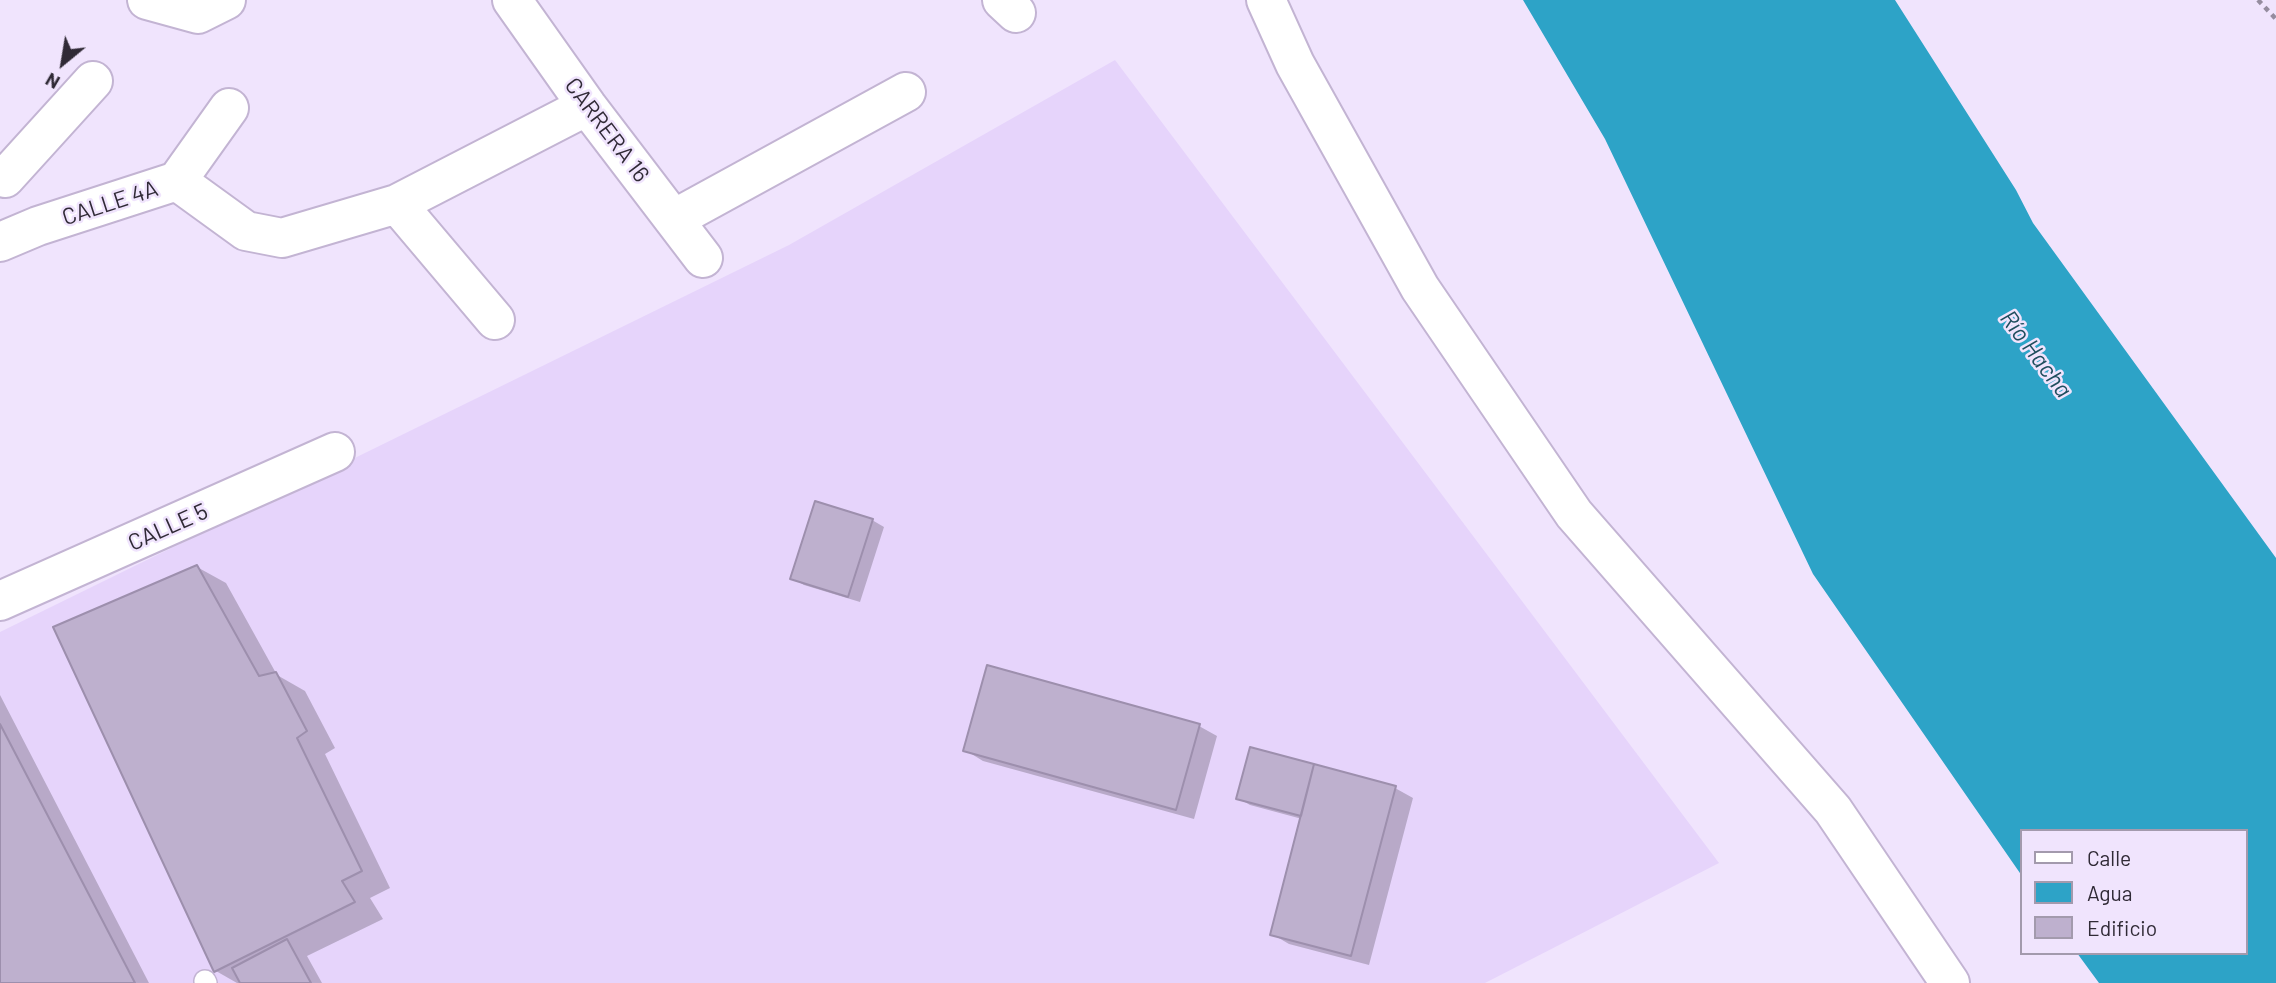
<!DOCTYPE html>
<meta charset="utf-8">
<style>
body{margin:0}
#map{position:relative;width:2276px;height:983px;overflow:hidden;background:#f0e4fd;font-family:Barlow,sans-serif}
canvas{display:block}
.legend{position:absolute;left:2020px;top:829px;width:228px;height:126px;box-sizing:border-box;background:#f0e4fd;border:2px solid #a39aad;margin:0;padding:9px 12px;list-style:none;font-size:21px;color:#302a36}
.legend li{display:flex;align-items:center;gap:14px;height:35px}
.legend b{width:35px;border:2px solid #a39aad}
.north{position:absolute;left:28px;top:28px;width:70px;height:70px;-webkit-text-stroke:5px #f0e4fd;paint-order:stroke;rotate:210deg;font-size:19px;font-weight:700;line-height:28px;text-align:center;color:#302a36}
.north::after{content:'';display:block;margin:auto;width:24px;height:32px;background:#302a36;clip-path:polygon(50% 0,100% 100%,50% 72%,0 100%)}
</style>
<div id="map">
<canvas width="2276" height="983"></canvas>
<ul class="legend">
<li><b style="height:9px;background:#fff"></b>Calle</li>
<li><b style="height:19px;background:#2da3c7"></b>Agua</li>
<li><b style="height:19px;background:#beb0ce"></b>Edificio</li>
</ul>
<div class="north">N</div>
</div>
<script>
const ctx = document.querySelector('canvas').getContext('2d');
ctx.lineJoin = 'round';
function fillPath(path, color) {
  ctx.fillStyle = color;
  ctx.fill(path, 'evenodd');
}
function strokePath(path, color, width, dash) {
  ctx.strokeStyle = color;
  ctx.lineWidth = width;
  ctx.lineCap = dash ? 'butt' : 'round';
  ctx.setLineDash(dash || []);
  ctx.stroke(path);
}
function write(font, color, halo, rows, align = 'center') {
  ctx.font = font + ' Barlow,sans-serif';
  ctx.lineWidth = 5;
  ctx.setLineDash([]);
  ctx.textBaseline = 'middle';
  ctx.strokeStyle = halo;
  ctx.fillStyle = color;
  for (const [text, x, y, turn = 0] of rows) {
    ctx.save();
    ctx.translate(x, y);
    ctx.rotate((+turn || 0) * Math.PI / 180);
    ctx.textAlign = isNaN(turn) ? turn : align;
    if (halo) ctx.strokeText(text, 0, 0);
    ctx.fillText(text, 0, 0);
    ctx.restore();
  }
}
const built = new Path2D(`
 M 1115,60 L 1719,863 L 1485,983 L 0,983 L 0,632 L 789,245 Z`);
const water = new Path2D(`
 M 1523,0 L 1895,0 L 2016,190 L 2033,223 L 2276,558 L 2276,983 L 2099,983 L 2077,953 L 2246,953 L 2246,831 L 2022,831 L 2022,876 L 1813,574 L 1605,139 Z`);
const shadow = new Path2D(`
 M 872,520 L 884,527 L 860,602 L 804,585 L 792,578 Z
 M 197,567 L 226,583 L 277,675 L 305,691 L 335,748 L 325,754 L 390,888 L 370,898 L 383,919 L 307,956 L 322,983 L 237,983 L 216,971 Z
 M 0,695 L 149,983 L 0,983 Z
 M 1199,726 L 1217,736 L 1194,819 L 983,761 L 965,750 Z
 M 1395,788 L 1413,798 L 1369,965 L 1289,944 L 1272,934 L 1302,819 L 1250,805 L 1238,798 Z`);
const building = new Path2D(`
 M 815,501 L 873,519 L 848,597 L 790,579 Z
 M 197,565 L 259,676 L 276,672 L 307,731 L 297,738 L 362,871 L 342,881 L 355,902 L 214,972 L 53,627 Z
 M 987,665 L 1200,724 L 1176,810 L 963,751 Z
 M 0,724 L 135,983 L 0,983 Z
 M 1250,747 L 1314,764 L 1301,816 L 1236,799 Z
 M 1314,764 L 1396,786 L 1351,956 L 1270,935 Z
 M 287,939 L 311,983 L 240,983 L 232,968 Z`);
const path = new Path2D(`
 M 2258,0 L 2276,19`);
const service = new Path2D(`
 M 205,981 L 206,983`);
const minor = new Path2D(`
 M 147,0 L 198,14 L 226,0
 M 512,0 L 587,106 L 703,258
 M 1002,0 L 1016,13
 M 1266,0 L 1295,64 L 1420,288 L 1574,514 L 1833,810 L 1950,983
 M 5,178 L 93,81
 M 177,181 L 246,231 L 282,238 L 397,204 L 587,106
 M 397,204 L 495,320
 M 674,219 L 906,92
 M 0,242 L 38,226 L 177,181 L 229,108
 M 0,601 L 335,452`);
const streetNames = [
 ["CARRERA 16",607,130,53],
 ["CALLE 4A",110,203,-18],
 ["CALLE 5",168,527,-24]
];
const waterNames = [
 ["Río Hacha",2036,354,53]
];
fillPath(built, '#e6d4fb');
fillPath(water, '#2da3c7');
fillPath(shadow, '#0003');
fillPath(building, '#beb0ce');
strokePath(building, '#9d8fad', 2);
strokePath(service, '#c3b4d3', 24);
strokePath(minor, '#c3b4d3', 42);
strokePath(path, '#958c9f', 4.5, [5, 5]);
strokePath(service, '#fff', 21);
strokePath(minor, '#fff', 38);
write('23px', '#302a36', '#f0e4fd', streetNames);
write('italic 24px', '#1f4e5e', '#f0e4fd', waterNames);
</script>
